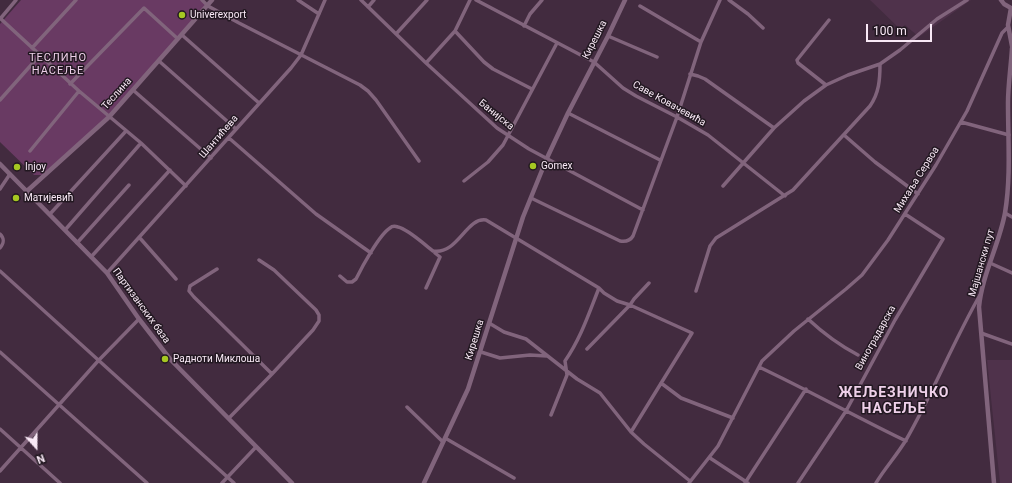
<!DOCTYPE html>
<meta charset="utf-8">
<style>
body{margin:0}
#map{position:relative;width:1012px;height:483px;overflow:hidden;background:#422b3f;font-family:Roboto,sans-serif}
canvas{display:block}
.north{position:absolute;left:16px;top:427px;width:40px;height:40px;-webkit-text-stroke:3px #221821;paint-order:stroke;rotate:159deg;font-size:11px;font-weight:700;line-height:16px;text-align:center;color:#f9e9f6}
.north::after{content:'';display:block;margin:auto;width:14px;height:18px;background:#f9e9f6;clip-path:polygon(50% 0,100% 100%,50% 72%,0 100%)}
.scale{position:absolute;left:866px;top:24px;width:66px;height:18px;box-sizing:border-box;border:2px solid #f9e9f6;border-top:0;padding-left:5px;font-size:12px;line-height:14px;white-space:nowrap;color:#f9e9f6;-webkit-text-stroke:3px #221821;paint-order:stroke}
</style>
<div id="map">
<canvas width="1012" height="483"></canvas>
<div class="north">N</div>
<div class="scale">100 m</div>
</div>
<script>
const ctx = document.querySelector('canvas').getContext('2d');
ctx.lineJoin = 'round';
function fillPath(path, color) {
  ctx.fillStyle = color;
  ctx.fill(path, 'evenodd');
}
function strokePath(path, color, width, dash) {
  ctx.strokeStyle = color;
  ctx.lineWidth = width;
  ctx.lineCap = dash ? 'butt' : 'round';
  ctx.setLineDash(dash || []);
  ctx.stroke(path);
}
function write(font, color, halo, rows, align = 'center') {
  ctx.font = font + ' Roboto,sans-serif';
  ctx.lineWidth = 3;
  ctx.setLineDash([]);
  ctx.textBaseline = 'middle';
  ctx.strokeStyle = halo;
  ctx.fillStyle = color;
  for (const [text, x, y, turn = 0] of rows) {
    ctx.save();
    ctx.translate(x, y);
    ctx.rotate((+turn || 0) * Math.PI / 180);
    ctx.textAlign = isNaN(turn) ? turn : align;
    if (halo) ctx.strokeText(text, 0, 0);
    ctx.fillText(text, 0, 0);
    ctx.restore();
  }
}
const built = new Path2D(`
 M 870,0 L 971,0 L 919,37 L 905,25 L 900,29 Z
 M 987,360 L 1012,360 L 1012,483 L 1000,483 Z`);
const green = new Path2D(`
 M 21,0 L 201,0 L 207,6 L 110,115 L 42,175 L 34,175 L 0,142 L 0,24 Z`);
const minor = new Path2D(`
 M 202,0 L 208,6 L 239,23 L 360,85 L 368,91 L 376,100 L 419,161
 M 298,0 L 319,14
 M 361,0 L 426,63 L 497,128 L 529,149 L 643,210
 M 476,0 L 594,62 L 623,88 L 636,96 L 677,117 L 708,135 L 785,196
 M 729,0 L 748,14 L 763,28
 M 640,6 L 701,42
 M 368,7 L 374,0
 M 0,18 L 79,91 L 141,143 L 186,186
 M 0,19 L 16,0
 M 524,26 L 530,14 L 542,0
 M 455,31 L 484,62 L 493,69 L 532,89
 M 396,34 L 427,0
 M 182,35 L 259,103
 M 608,36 L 657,57
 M 32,48 L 76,0
 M 159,61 L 236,129
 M 426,63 L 455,31 L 470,0
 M 690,74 L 698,76 L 705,79 L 774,128
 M 70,84 L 144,8 L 178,39
 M 826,85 L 798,63 L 797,60 L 829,20
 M 133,90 L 211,158
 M 0,100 L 40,55
 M 568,113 L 660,160
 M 961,122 L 1009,135
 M 844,135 L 875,162 L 918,194
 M 229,138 L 316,214 L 371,253
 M 30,151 L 79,91
 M 464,181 L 488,162 L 503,145 L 557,43
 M 723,186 L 774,128 L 804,101 L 826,85 L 848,75 L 880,64 L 900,50 L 937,19 L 967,0
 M 0,189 L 10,174
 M 531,198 L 620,241 C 626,242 630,241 633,236 L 677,117 L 701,42 L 720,0
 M 1005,213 L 1012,217
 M 50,214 L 126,131
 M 65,230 L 141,143
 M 0,234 C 5,239 4,243 0,248
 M 139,237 L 176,279
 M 77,243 L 129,185
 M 91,257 L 170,170
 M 990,263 L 1012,273
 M 217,269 L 190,286 L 189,291 L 194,297 L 272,374
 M 0,271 L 234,483
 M 107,273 L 291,68 L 301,55 L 325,0
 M 340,276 L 347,282 L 352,282 L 356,279 C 362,267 379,235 390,228 C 392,226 395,226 398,227 C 408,229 425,245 433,251 C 458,255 466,217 486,220 L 599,288 L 604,293 L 617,301 L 630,305 L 692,333 L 631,432
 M 426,288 L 440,257 L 435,253
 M 696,291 L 710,246 L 716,238 L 793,190 L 870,106 C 879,93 880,80 880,64
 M 808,319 C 824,334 839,345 858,355
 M 489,323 L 504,332 L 526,339 L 577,379 L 600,393 L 631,432 L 644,444 L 690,481
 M 981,333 L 1012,344
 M 587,349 L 630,305 L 634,299 L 649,283
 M 0,352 L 147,483
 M 481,352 L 500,358 L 530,355 L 547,356
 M 759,367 C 808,390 856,417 906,441
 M 661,383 L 681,398 L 733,418
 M 407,407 L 443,442
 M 551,415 L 567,375 L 565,361 C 581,338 589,313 599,288
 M 229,418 L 272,374 L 313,330 L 319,321 L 319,315 L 316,310 L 274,270 L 259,260
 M 0,429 L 60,483
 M 445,438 L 514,478
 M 710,458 L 748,483
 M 0,471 L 98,361 L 139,319
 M 222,483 L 256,447
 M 689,483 L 718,446 L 762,361 L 794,331 L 846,289 L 862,275 L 888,240 L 936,165 L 967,111 L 1002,33 L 1008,27
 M 745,483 L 806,389
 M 798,483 L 846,411 L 895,320 L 943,239 L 905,214
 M 876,483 C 885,468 897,455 906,440 C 933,393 953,342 980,295`);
const tertiary = new Path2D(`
 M 1001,0 L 1004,4 L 1011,8 L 1008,25 L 1012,46
 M 0,164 L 107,273 L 139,319 L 170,359 L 292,483
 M 27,191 L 109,117 L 212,0
 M 424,483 L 468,389 L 523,217 L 547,158 L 568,113 L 608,36 L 625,0
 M 994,483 L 979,307 C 982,275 999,245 1005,213 C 1011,177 1008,140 1008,103 C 1008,85 1011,66 1012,48`);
const markers = [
 [182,15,4,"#a6c822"],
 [533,166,4,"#a6c822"],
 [17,167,4,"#a6c822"],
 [16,198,4,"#a6c822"],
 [165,359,4,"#a6c822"]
];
const poiNames = [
 ["Univerexport",190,15],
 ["Gomex",541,166],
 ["Injoy",25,167],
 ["Матијевић",24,198],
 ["Радноти Миклоша",173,359]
];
const streetNames = [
 ["Кирешка",595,40,-63],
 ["Теслина",117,94,-48],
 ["Саве Ковачевића",669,104,29],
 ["Банијска",496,115,39],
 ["Шантићева",219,137,-49],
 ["Михаља Сервоа",917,180,-58],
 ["Мајшански пут",982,263,-74],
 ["Партизанских база",141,306,54],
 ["Виноградарска",876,338,-61],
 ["Кирешка",475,340,-73]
];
const neighbourhoodNames = [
 ["ТЕСЛИНО",58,58],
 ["НАСЕЉЕ",58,71]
];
const districtNames = [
 ["ЖЕЉЕЗНИЧКО",894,393],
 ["НАСЕЉЕ",894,409]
];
fillPath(built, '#4f324b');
fillPath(green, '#693a63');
strokePath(minor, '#81647c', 3.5);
strokePath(tertiary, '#81647c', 4.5);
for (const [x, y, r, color] of markers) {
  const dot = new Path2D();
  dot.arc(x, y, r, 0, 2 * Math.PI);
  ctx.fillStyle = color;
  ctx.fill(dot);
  strokePath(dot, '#221821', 1.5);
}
write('10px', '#f9e9f6', '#221821', poiNames, 'left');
write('10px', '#f9e9f6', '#221821', streetNames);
ctx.letterSpacing = '1px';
write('11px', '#eed0e9', '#221821', neighbourhoodNames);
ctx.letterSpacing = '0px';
ctx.letterSpacing = '1px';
write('bold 14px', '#eed0e9', '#221821', districtNames);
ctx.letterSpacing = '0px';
</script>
